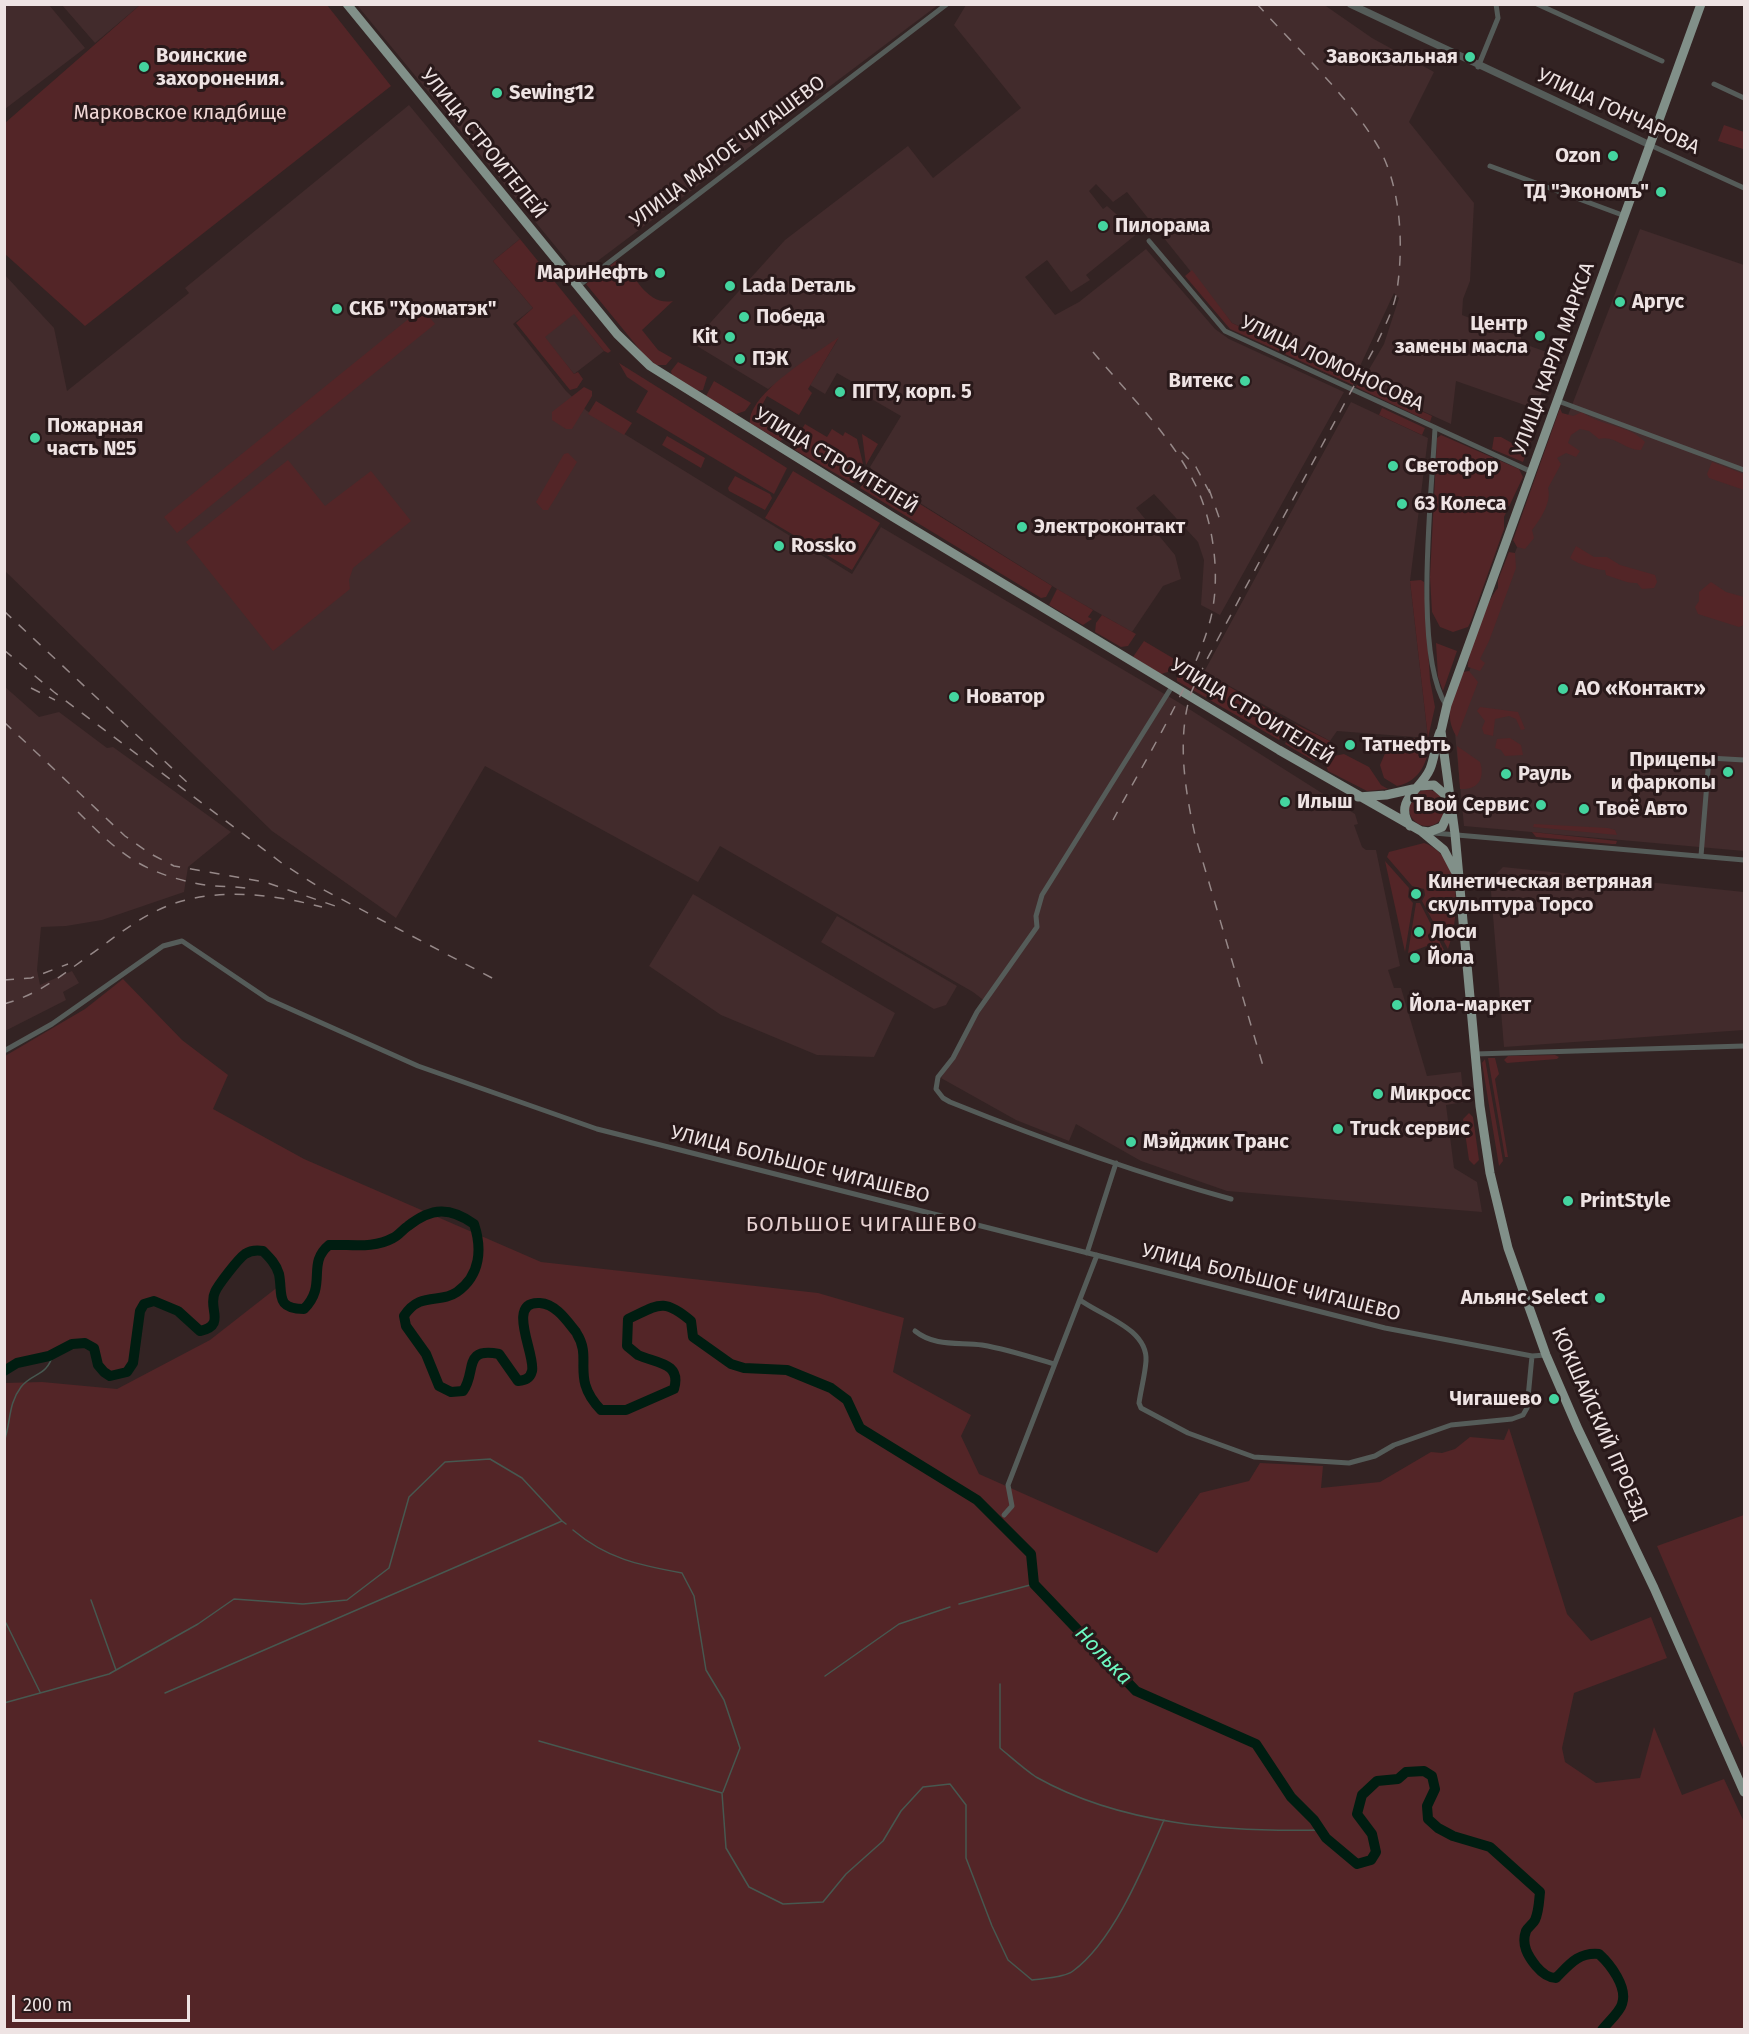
<!DOCTYPE html>
<meta charset="utf-8">
<style>
body{margin:0}
#map{position:relative;width:1749px;height:2034px;overflow:hidden;background:#332323;font-family:"Fira Sans",sans-serif}
canvas{display:block}
.frame{position:absolute;inset:0;border:6px solid #eee3e3;pointer-events:none}
.scale{position:absolute;left:12px;top:1995px;width:178px;height:27px;box-sizing:border-box;border:3px solid #eee3e3;border-top:0;padding-left:8px;font-size:18px;line-height:21px;white-space:nowrap;color:#eee3e3;-webkit-text-stroke:4px #29191a;paint-order:stroke}
</style>
<div id="map">
<canvas width="1749" height="2034"></canvas>
<div class="frame"></div>
<div class="scale">200 m</div>
</div>
<script>
const ctx = document.querySelector('canvas').getContext('2d');
ctx.lineJoin = 'round';
function fillPath(path, color) {
  ctx.fillStyle = color;
  ctx.fill(path, 'evenodd');
}
function strokePath(path, color, width, dash) {
  ctx.strokeStyle = color;
  ctx.lineWidth = width;
  ctx.lineCap = dash ? 'butt' : 'round';
  ctx.setLineDash(dash || []);
  ctx.stroke(path);
}
function write(font, color, halo, rows, align = 'center') {
  ctx.font = font + ' "Fira Sans",sans-serif';
  ctx.lineWidth = 6;
  ctx.setLineDash([]);
  ctx.textBaseline = 'middle';
  ctx.strokeStyle = halo;
  ctx.fillStyle = color;
  for (const [text, x, y, turn = 0] of rows) {
    ctx.save();
    ctx.translate(x, y);
    ctx.rotate((+turn || 0) * Math.PI / 180);
    ctx.textAlign = isNaN(turn) ? turn : align;
    if (halo) ctx.strokeText(text, 0, 0);
    ctx.fillText(text, 0, 0);
    ctx.restore();
  }
}
const built = new Path2D(`
 M 5,4 L 49,5 L 85,48 L 5,109 Z
 M 1323,4 L 1372,38 L 1434,72 L 1409,122 L 1474,203 L 1470,281 L 1463,299 L 1462,315 L 1521,337 L 1521,339 L 1528,341 L 1527,345 L 1555,355 L 1536,409 L 1456,381 L 1451,424 L 1361,383 L 1384,344 L 1399,298 L 1394,293 L 1354,379 L 1232,323 L 1127,192 L 1113,202 L 1096,184 L 1089,191 L 1103,209 L 1107,206 L 1138,233 L 1086,275 L 1090,280 L 1071,292 L 1047,260 L 1025,277 L 1055,315 L 1079,302 L 1146,249 L 1215,329 L 1229,339 L 1344,392 L 1220,615 L 1201,605 L 1204,560 L 1198,542 L 1154,494 L 1136,508 L 1175,555 L 1181,579 L 1163,586 L 1132,632 L 1065,594 L 877,476 L 870,467 L 901,416 L 856,390 L 858,385 L 837,373 L 825,394 L 810,385 L 838,339 L 768,389 L 692,343 L 785,240 L 908,146 L 933,178 L 1021,108 L 954,25 L 966,5 Z
 M 62,5 L 140,5 L 95,43 Z
 M 357,5 L 938,5 L 579,275 Z
 M 409,105 L 520,239 L 493,261 L 533,308 L 513,324 L 566,391 L 587,411 L 852,574 L 881,527 L 1178,702 L 1355,814 L 1358,824 L 1354,825 L 1362,847 L 1366,850 L 1376,850 L 1400,966 L 1388,970 L 1394,988 L 1401,988 L 1427,1076 L 1461,1072 L 1464,1102 L 1446,1105 L 1454,1168 L 1477,1182 L 1482,1212 L 1227,1191 L 1141,1161 L 1076,1124 L 1069,1141 L 1016,1120 L 941,1078 L 986,1002 L 973,992 L 720,846 L 698,882 L 485,766 L 396,918 L 272,831 L 5,571 L 4,274 L 54,328 L 67,391 L 189,293 L 185,288 Z
 M 1640,229 L 1744,265 L 1744,851 L 1464,826 L 1453,713 Z
 M 574,313 L 604,351 L 574,374 L 544,337 Z
 M 1351,402 L 1428,438 L 1410,581 L 1428,738 L 1337,731 L 1330,741 L 1204,672 Z
 M 4,686 L 39,717 L 59,712 L 107,748 L 113,747 L 231,832 L 188,867 L 184,892 L 102,920 L 66,926 L 41,927 L 37,970 L 40,985 L 72,971 L 79,983 L 63,992 L 66,1000 L 5,1031 Z
 M 1503,867 L 1744,892 L 1744,1030 L 1504,1047 L 1490,880 Z
 M 693,894 L 895,1013 L 874,1057 L 817,1055 L 721,1015 L 649,966 Z
 M 837,916 L 957,986 L 946,1005 L 934,1009 L 821,942 Z`);
const green = new Path2D(`
 M 140,5 L 327,5 L 391,86 L 85,326 L 5,254 L 5,123 Z
 M 1724,125 L 1744,132 L 1743,149 L 1718,141 Z
 M 520,239 L 611,351 L 608,353 L 604,351 L 574,314 L 545,337 L 574,374 L 578,372 L 583,379 L 577,388 L 570,390 L 516,323 L 533,308 L 493,261 Z
 M 616,261 L 622,261 C 636,278 648,306 673,301 L 642,330 L 658,350 L 672,358 L 666,365 L 656,365 L 645,356 L 586,284 Z
 M 1192,270 L 1232,323 L 1354,379 L 1353,385 L 1230,329 L 1185,276 Z
 M 422,308 L 435,324 L 177,533 L 164,517 Z
 M 839,337 L 808,389 L 812,393 L 799,415 L 767,396 L 760,409 L 791,428 L 784,439 L 780,441 L 750,423 C 748,393 816,354 839,337 Z
 M 678,362 L 707,377 L 703,390 L 697,391 L 672,376 L 671,371 Z
 M 619,363 L 787,468 L 774,494 L 636,412 L 648,391 L 627,377 Z
 M 714,381 L 751,403 L 745,411 L 736,414 L 706,396 Z
 M 1358,382 L 1432,416 L 1430,422 L 1356,387 Z
 M 584,387 L 592,391 L 592,396 L 572,429 L 566,429 L 552,420 L 552,412 Z
 M 596,401 L 632,423 L 624,435 L 588,414 Z
 M 1382,408 L 1425,428 L 1422,435 L 1379,415 Z
 M 1560,408 L 1562,413 L 1573,416 L 1582,412 C 1600,426 1630,425 1645,442 L 1641,450 C 1625,451 1616,435 1599,439 L 1589,431 L 1580,429 L 1571,435 L 1568,443 L 1580,451 L 1576,457 L 1566,453 L 1557,458 L 1561,464 L 1548,488 C 1552,503 1539,521 1532,530 L 1534,538 L 1525,549 L 1517,547 L 1513,540 Z
 M 805,424 L 827,437 L 832,429 L 843,436 L 845,432 L 857,439 L 864,468 L 856,482 L 852,483 L 795,450 L 794,443 Z
 M 1530,425 L 1536,426 L 1523,462 L 1492,449 L 1494,437 L 1501,437 L 1519,447 Z
 M 862,434 L 878,444 L 866,465 Z
 M 1441,435 L 1519,469 L 1523,477 L 1504,517 L 1504,529 L 1471,621 L 1468,627 L 1453,632 L 1440,627 L 1432,612 L 1430,577 L 1437,438 Z
 M 667,436 L 705,458 L 701,468 L 662,445 Z
 M 568,453 L 577,462 L 548,510 L 543,510 L 536,502 L 564,454 Z
 M 288,460 L 325,506 L 371,471 L 411,521 L 353,568 L 349,580 L 350,589 L 273,651 L 186,542 Z
 M 1712,462 L 1744,474 L 1744,490 L 1709,478 L 1707,474 Z
 M 793,471 L 880,523 L 852,570 L 765,518 Z
 M 870,473 L 1052,586 L 1046,597 L 1041,598 L 860,488 Z
 M 735,476 L 770,494 L 772,498 L 765,510 L 729,491 L 728,488 Z
 M 1576,546 L 1594,557 L 1607,557 L 1620,565 L 1655,575 L 1657,582 L 1654,588 L 1642,589 L 1637,583 C 1628,584 1616,578 1606,575 L 1605,570 C 1597,570 1577,564 1570,558 Z
 M 1509,552 L 1515,553 L 1516,568 L 1489,641 L 1480,659 L 1485,663 L 1480,671 L 1468,667 C 1468,651 1487,599 1498,588 L 1498,580 Z
 M 1421,580 L 1424,582 L 1430,680 L 1435,707 L 1428,738 L 1410,581 Z
 M 1711,582 L 1726,592 L 1744,597 L 1744,625 L 1739,627 L 1698,614 L 1695,607 L 1699,601 L 1699,592 Z
 M 1057,589 L 1093,610 L 1088,617 L 1092,619 L 1083,625 L 1049,605 Z
 M 1102,615 L 1136,634 L 1128,646 L 1121,647 L 1095,632 L 1096,623 Z
 M 1144,641 L 1176,660 L 1168,672 L 1161,674 L 1133,657 Z
 M 1436,643 L 1457,651 L 1443,691 L 1438,677 Z
 M 1183,660 L 1290,722 L 1279,740 L 1177,681 L 1176,666 Z
 M 1469,671 L 1478,682 L 1457,737 C 1442,715 1454,694 1462,672 Z
 M 1480,707 L 1518,712 L 1525,729 L 1521,730 L 1516,719 L 1509,716 L 1495,719 L 1493,736 L 1484,734 L 1482,728 L 1485,721 L 1477,711 Z
 M 1295,724 L 1330,741 L 1330,750 L 1314,761 L 1285,744 Z
 M 1380,737 L 1430,739 C 1428,761 1421,781 1397,786 L 1384,778 L 1380,765 L 1386,751 L 1397,751 L 1398,743 L 1388,742 Z
 M 1510,738 L 1521,745 L 1523,755 L 1505,756 L 1501,750 L 1495,748 L 1497,739 Z
 M 1457,746 L 1480,762 C 1485,778 1479,790 1460,789 Z
 M 1344,754 L 1369,767 L 1381,785 L 1388,789 L 1367,791 L 1328,771 L 1326,765 L 1334,756 Z
 M1409 808a18 18 0 1 1 36 0a18 18 0 1 1-36 0Z
 M 1534,824 L 1608,828 L 1615,830 L 1617,835 L 1533,827 Z
 M 1532,832 L 1617,841 L 1616,844 L 1612,844 L 1536,837 Z
 M 1424,843 C 1463,856 1460,918 1448,949 L 1422,901 L 1425,895 L 1424,889 L 1412,886 L 1387,857 L 1389,852 Z
 M 1385,861 L 1409,888 L 1408,897 L 1413,903 L 1405,952 Z
 M 1416,903 L 1420,903 L 1444,950 L 1441,956 L 1436,957 L 1432,944 L 1408,953 Z
 M 123,979 L 182,1040 L 228,1075 L 213,1109 L 304,1159 L 541,1262 L 818,1293 L 904,1318 L 893,1372 L 971,1415 L 961,1436 L 979,1474 L 1157,1553 L 1200,1493 L 1249,1481 L 1260,1463 L 1323,1466 L 1321,1488 L 1380,1482 L 1431,1452 L 1442,1453 L 1455,1449 L 1470,1437 L 1504,1440 L 1509,1428 L 1567,1614 L 1591,1641 L 1651,1617 L 1667,1658 L 1574,1693 L 1562,1748 L 1565,1762 L 1596,1783 L 1640,1778 L 1654,1727 L 1682,1795 L 1724,1779 L 1744,1822 L 1744,2029 L 5,2029 L 5,1383 L 42,1382 L 117,1389 L 210,1340 L 279,1286 C 279,1270 273,1262 263,1251 C 256,1250 251,1250 245,1254 C 238,1259 218,1285 215,1292 C 207,1308 227,1325 200,1331 L 178,1311 L 154,1301 L 144,1304 L 140,1311 L 133,1363 L 127,1372 L 110,1376 L 104,1372 L 98,1365 L 94,1348 C 91,1346 88,1344 85,1343 C 78,1342 13,1366 5,1371 L 5,1056 L 85,1009 Z
 M 1555,1055 L 1559,1057 L 1557,1059 L 1507,1063 L 1504,1060 L 1508,1056 Z
 M 1488,1058 L 1495,1058 L 1499,1074 L 1495,1079 L 1508,1157 L 1505,1157 Z
 M 1485,1059 L 1503,1161 L 1499,1166 L 1482,1063 Z
 M 1469,1113 L 1473,1117 L 1479,1160 L 1474,1165 L 1469,1160 L 1463,1119 Z
 M 1744,1515 L 1744,1750 L 1657,1546 Z`);
const stream = new Path2D(`
 M 4,1442 C 11,1422 8,1404 21,1387 C 33,1372 47,1377 53,1354
 M 573,1530 C 607,1559 639,1565 682,1573 L 694,1596 L 706,1670 L 724,1700 L 740,1748 L 723,1792
 M 91,1600 L 116,1670
 M 959,1604 L 1034,1584
 M 6,1623 L 40,1692
 M 825,1676 L 899,1624 L 950,1607
 M 1000,1684 L 1000,1748 C 1012,1758 1024,1769 1036,1777 C 1121,1825 1226,1832 1321,1830
 M 165,1693 L 562,1521 L 566,1524
 M 4,1703 L 109,1674 L 198,1624 L 234,1599 L 303,1604 L 347,1600 L 389,1568 L 409,1497 L 445,1462 L 490,1459 L 522,1478 L 562,1521
 M 539,1741 L 722,1793 L 726,1848 L 749,1887 L 783,1904 L 823,1902 L 846,1874 L 883,1841 L 901,1811 L 923,1787 L 950,1784 L 966,1805 L 966,1858 L 992,1926 L 1008,1960 L 1032,1980 C 1043,1978 1064,1978 1073,1971 C 1114,1941 1144,1866 1164,1820`);
const river = new Path2D(`
 M 577,1334 C 593,1359 570,1378 601,1410 L 626,1410 L 674,1389 C 682,1362 655,1363 638,1355 C 635,1353 631,1349 627,1346 L 628,1319 C 658,1305 663,1297 691,1321 L 693,1337 L 731,1364 L 744,1368 L 787,1370 L 831,1388 L 847,1400 L 860,1428 L 977,1500 L 1031,1554 L 1034,1584 L 1136,1691 L 1256,1744 L 1291,1797 L 1314,1820 L 1326,1838 L 1357,1864 L 1371,1860 L 1376,1852 L 1372,1834 L 1357,1814 L 1362,1795 L 1377,1781 L 1398,1779 L 1406,1772 L 1424,1771 L 1432,1776 L 1435,1789 L 1427,1806 L 1428,1819 L 1438,1828 L 1453,1836 L 1490,1847 L 1540,1892 C 1539,1901 1539,1911 1535,1920 C 1533,1924 1528,1927 1526,1931 C 1521,1945 1528,1956 1536,1966 C 1541,1972 1547,1978 1556,1978 C 1569,1965 1578,1952 1599,1954 C 1610,1964 1628,1987 1622,2004 C 1620,2012 1608,2022 1602,2030
 M 4,1371 L 17,1363 L 49,1356 L 72,1344 L 85,1343 L 94,1348 L 98,1365 L 104,1372 L 110,1376 L 127,1372 L 133,1363 L 140,1311 L 144,1304 L 154,1301 L 178,1311 L 200,1331 C 227,1325 207,1308 215,1292 C 218,1285 238,1259 245,1254 C 251,1250 256,1250 263,1251 C 270,1258 276,1264 279,1274 C 283,1294 275,1309 304,1309 C 328,1285 306,1264 329,1245 C 351,1244 373,1249 393,1238 C 399,1235 403,1229 408,1226 C 432,1207 450,1207 474,1224 C 482,1248 481,1275 457,1292 C 440,1304 420,1291 404,1316 L 406,1326 L 426,1354 L 439,1386 L 451,1392 L 463,1391 C 477,1372 462,1347 499,1354 L 518,1381 C 525,1380 530,1379 532,1371 C 536,1355 505,1301 540,1303 C 556,1304 567,1321 576,1332`);
const minor = new Path2D(`
 M 1537,4 L 1662,61
 M 1478,67 L 1498,18 L 1496,4
 M 1714,84 L 1744,98
 M 1650,145 L 1744,188
 M 1490,166 L 1625,216
 M 1149,241 L 1225,331 L 1532,472
 M 577,287 L 947,4
 M 1558,401 L 1744,470
 M 1435,428 C 1432,492 1413,654 1446,705
 M 1173,685 L 1042,895 L 1036,916 L 1037,927 L 977,1012 L 953,1058 L 938,1077 L 936,1089 L 943,1098 L 950,1102 C 1042,1139 1136,1173 1231,1199
 M 1434,833 L 1744,860
 M 1701,856 L 1709,758 L 1744,760
 M 4,1051 L 52,1024 L 163,946 L 182,941 L 268,999 L 418,1066 L 597,1129 L 1385,1328 L 1532,1356 L 1546,1355
 M 1475,1054 L 1744,1046
 M 1087,1253 L 1116,1163
 M 1080,1300 C 1102,1316 1148,1329 1146,1361 C 1145,1375 1141,1389 1139,1403 L 1141,1408 L 1188,1433 L 1254,1457 L 1349,1463 L 1375,1456 L 1394,1445 L 1451,1425 L 1512,1419 L 1523,1415 L 1527,1408 L 1532,1356
 M 915,1331 C 935,1347 959,1342 982,1345 C 1006,1349 1031,1357 1054,1364
 M 1004,1515 L 1012,1506 L 1008,1485 L 1097,1255`);
const tertiary = new Path2D(`
 M 1350,4 L 1650,145`);
const primary = new Path2D(`
 M 347,4 L 617,334 L 650,366 L 893,517 L 1279,750 L 1421,831 L 1444,850 L 1455,871
 M 1701,4 L 1447,705 L 1441,731 L 1455,834 L 1480,1106 L 1490,1173 L 1508,1248 L 1546,1355 L 1578,1429 L 1654,1588 L 1744,1792
 M 1419,786 L 1434,785 L 1449,798
 M 1358,797 L 1386,795 L 1413,789
 M 1410,826 C 1393,800 1421,790 1430,769 C 1435,757 1435,744 1440,732
 M 1422,831 L 1429,832 L 1442,827 L 1450,810`);
const rail = new Path2D(`
 M 1257,4 C 1297,49 1345,92 1376,143 C 1401,183 1404,244 1397,290 C 1394,309 1384,328 1376,345 L 1206,661 C 1201,673 1194,684 1190,696 C 1177,741 1185,790 1195,835 L 1263,1066
 M 1093,352 C 1128,394 1172,436 1196,486 C 1215,526 1222,585 1208,628 C 1189,690 1144,762 1113,820
 M 1182,452 L 1196,467 L 1211,495
 M 1209,489 L 1221,523
 M 4,611 L 190,785
 M 4,650 L 54,692 L 283,864 L 322,889 L 496,980
 M 31,688 L 55,700
 M 4,722 L 125,836 L 149,853 L 174,866 L 265,882 L 344,909
 M 78,812 C 119,853 140,872 199,884 C 214,887 231,886 246,888
 M 4,980 L 31,978 L 68,964
 M 4,1004 C 37,995 61,976 87,957 C 110,941 131,923 156,911 C 206,886 269,893 322,907`);
const markers = [
 [1470,57,6,"#44d49f"],
 [144,67,6,"#44d49f"],
 [497,93,6,"#44d49f"],
 [1613,156,6,"#44d49f"],
 [1661,192,6,"#44d49f"],
 [1103,226,6,"#44d49f"],
 [660,273,6,"#44d49f"],
 [730,286,6,"#44d49f"],
 [1620,302,6,"#44d49f"],
 [337,309,6,"#44d49f"],
 [744,317,6,"#44d49f"],
 [1540,336,6,"#44d49f"],
 [730,337,6,"#44d49f"],
 [740,359,6,"#44d49f"],
 [1245,381,6,"#44d49f"],
 [840,392,6,"#44d49f"],
 [35,438,6,"#44d49f"],
 [1393,466,6,"#44d49f"],
 [1402,504,6,"#44d49f"],
 [1022,527,6,"#44d49f"],
 [779,546,6,"#44d49f"],
 [1563,689,6,"#44d49f"],
 [954,697,6,"#44d49f"],
 [1350,745,6,"#44d49f"],
 [1728,772,6,"#44d49f"],
 [1506,774,6,"#44d49f"],
 [1285,802,6,"#44d49f"],
 [1541,805,6,"#44d49f"],
 [1584,809,6,"#44d49f"],
 [1416,894,6,"#44d49f"],
 [1419,932,6,"#44d49f"],
 [1415,958,6,"#44d49f"],
 [1397,1005,6,"#44d49f"],
 [1378,1094,6,"#44d49f"],
 [1338,1129,6,"#44d49f"],
 [1131,1142,6,"#44d49f"],
 [1568,1201,6,"#44d49f"],
 [1600,1298,6,"#44d49f"],
 [1554,1399,6,"#44d49f"]
];
const poiNames = [
 ["Воинские",156,56],
 ["захоронения.",156,79],
 ["Завокзальная",1458,57,"right"],
 ["Sewing12",509,93],
 ["Ozon",1601,156,"right"],
 ["ТД \"Экономъ\"",1649,192,"right"],
 ["Пилорама",1115,226],
 ["МариНефть",648,273,"right"],
 ["Lada Dеталь",742,286],
 ["Аргус",1632,302],
 ["СКБ \"Хроматэк\"",349,309],
 ["Победа",756,317],
 ["Центр",1528,324,"right"],
 ["замены масла",1528,347,"right"],
 ["Kit",718,337,"right"],
 ["ПЭК",752,359],
 ["Витекс",1233,381,"right"],
 ["ПГТУ, корп. 5",852,392],
 ["Пожарная",47,426],
 ["часть №5",47,449],
 ["Светофор",1405,466],
 ["63 Колеса",1414,504],
 ["Электроконтакт",1034,527],
 ["Rossko",791,546],
 ["АО «Контакт»",1575,689],
 ["Новатор",966,697],
 ["Татнефть",1362,745],
 ["Прицепы",1716,760,"right"],
 ["и фаркопы",1716,783,"right"],
 ["Рауль",1518,774],
 ["Илыш",1297,802],
 ["Твой Сервис",1529,805,"right"],
 ["Твоё Авто",1596,809],
 ["Кинетическая ветряная",1428,882],
 ["скульптура Торсо",1428,905],
 ["Лоси",1431,932],
 ["Йола",1427,958],
 ["Йола-маркет",1409,1005],
 ["Микросс",1390,1094],
 ["Truck сервис",1350,1129],
 ["Мэйджик Транс",1143,1142],
 ["PrintStyle",1580,1201],
 ["Альянс Select",1588,1298,"right"],
 ["Чигашево",1542,1399,"right"]
];
const streetNames = [
 ["УЛИЦА ГОНЧАРОВА",1618,112,25],
 ["УЛИЦА СТРОИТЕЛЕЙ",483,144,51],
 ["УЛИЦА МАЛОЕ ЧИГАШЕВО",728,152,-37],
 ["УЛИЦА КАРЛА МАРКСА",1554,359,-70],
 ["УЛИЦА ЛОМОНОСОВА",1332,364,25],
 ["УЛИЦА СТРОИТЕЛЕЙ",836,461,31],
 ["УЛИЦА СТРОИТЕЛЕЙ",1252,712,31],
 ["УЛИЦА БОЛЬШОЕ ЧИГАШЕВО",800,1165,14],
 ["УЛИЦА БОЛЬШОЕ ЧИГАШЕВО",1271,1283,14],
 ["КОКШАЙСКИЙ ПРОЕЗД",1599,1424,66]
];
const parkNames = [
 ["Марковское кладбище",180,113]
];
const neighbourhoodNames = [
 ["БОЛЬШОЕ ЧИГАШЕВО",862,1225]
];
const waterNames = [
 ["Нолька",1103,1656,46]
];
fillPath(built, '#422b2c');
fillPath(green, '#532527');
strokePath(stream, '#475850', 1.5);
strokePath(river, '#001d11', 10);
strokePath(minor, '#555c59', 5);
strokePath(tertiary, '#555c59', 7);
strokePath(primary, '#819089', 9);
strokePath(rail, '#968888', 1.5, [10, 10]);
for (const [x, y, r, color] of markers) {
  const dot = new Path2D();
  dot.arc(x, y, r, 0, 2 * Math.PI);
  ctx.fillStyle = color;
  ctx.fill(dot);
  strokePath(dot, '#29191a', 2);
}
write('bold 20px', '#eee3e3', '#29191a', poiNames, 'left');
write('20px', '#eee3e3', '#29191a', streetNames);
write('20px', '#f0d7d6', '#29191a', parkNames);
ctx.letterSpacing = '1.5px';
write('21px', '#e8d2d2', '#29191a', neighbourhoodNames);
ctx.letterSpacing = '0px';
write('italic 21px', '#6ef8c1', '#29191a', waterNames);
</script>
